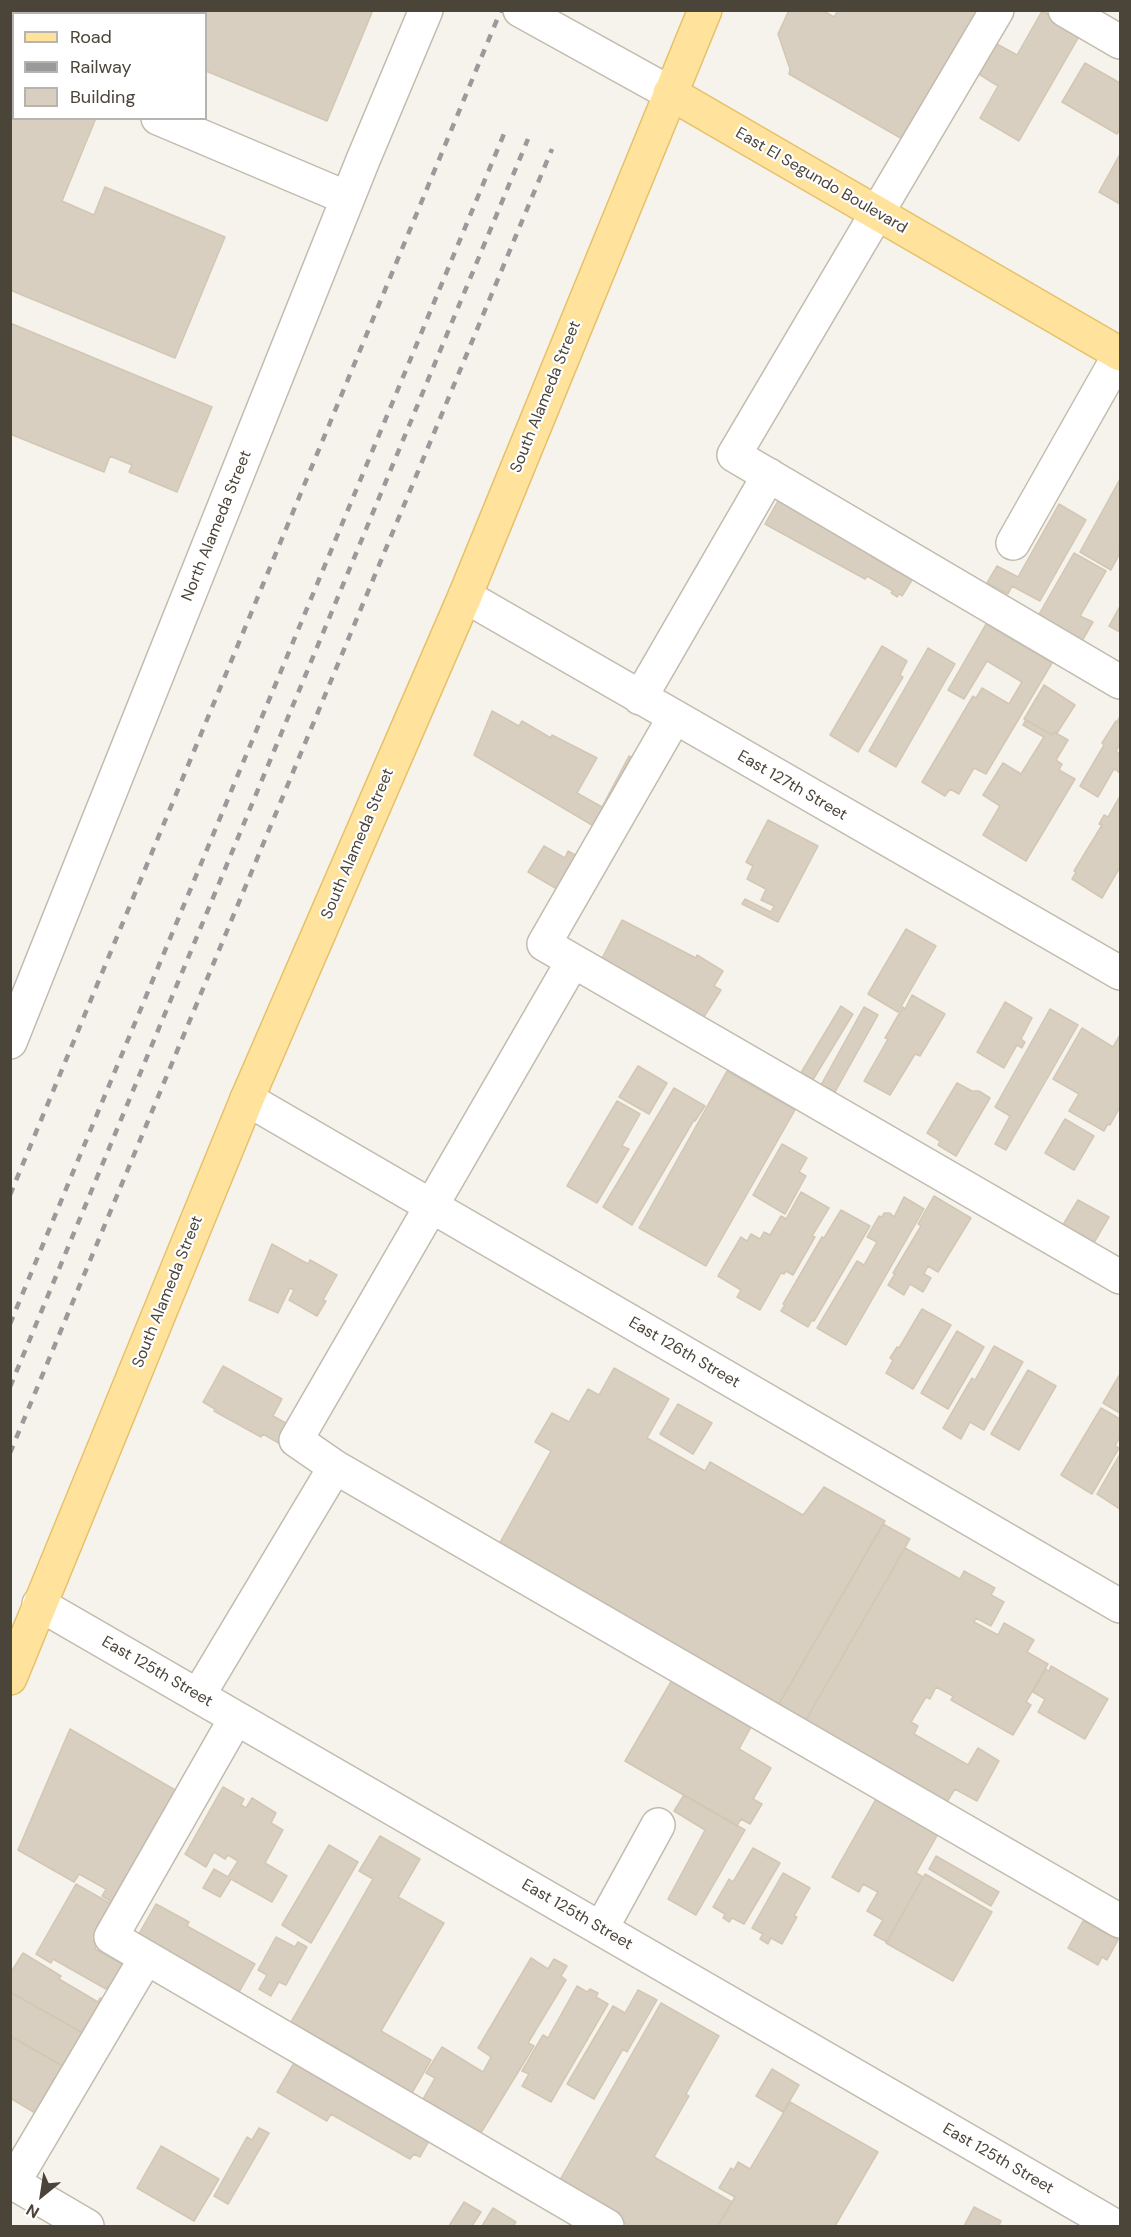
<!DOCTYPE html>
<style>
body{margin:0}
#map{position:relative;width:1131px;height:2237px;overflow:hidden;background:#f6f3ec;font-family:"DM Sans",sans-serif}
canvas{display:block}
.frame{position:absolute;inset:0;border:12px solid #4b4439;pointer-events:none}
.legend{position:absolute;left:12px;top:12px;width:195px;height:108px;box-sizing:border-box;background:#fff;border:2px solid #b7b4b0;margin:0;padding:8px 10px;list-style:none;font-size:18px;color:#4b4439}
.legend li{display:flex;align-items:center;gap:12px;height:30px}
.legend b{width:30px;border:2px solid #b7b4b0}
.north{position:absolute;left:12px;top:2165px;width:60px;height:60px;-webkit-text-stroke:4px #fff;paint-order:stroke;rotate:210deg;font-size:16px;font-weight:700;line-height:24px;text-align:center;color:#4b4439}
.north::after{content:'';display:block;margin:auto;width:21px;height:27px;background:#4b4439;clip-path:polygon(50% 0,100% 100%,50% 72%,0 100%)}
</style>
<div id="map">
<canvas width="1131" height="2237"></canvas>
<div class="frame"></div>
<ul class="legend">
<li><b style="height:8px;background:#ffe39c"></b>Road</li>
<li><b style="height:8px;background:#9a9a9a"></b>Railway</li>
<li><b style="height:16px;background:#d8cfc1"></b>Building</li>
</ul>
<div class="north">N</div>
</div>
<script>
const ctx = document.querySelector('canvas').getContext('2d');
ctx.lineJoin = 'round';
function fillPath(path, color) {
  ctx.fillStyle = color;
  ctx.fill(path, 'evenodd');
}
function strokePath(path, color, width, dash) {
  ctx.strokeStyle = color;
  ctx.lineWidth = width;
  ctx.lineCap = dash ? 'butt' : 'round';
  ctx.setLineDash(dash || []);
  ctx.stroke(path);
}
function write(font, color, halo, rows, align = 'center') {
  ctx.font = font + ' "DM Sans",sans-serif';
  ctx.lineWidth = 4.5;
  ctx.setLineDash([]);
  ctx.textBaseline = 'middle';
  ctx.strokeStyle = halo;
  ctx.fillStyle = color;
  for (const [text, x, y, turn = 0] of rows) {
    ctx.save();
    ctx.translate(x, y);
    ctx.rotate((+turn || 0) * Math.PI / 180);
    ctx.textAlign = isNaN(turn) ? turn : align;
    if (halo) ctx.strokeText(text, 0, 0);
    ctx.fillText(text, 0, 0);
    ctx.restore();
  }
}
const building = new Path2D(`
 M 62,10 L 373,10 L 327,121 L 206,71 L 206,14 L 69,14 Z
 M 789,10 L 822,10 L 834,17 L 838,10 L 980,10 L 904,140 L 789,74 L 790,69 L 778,34 Z
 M 1042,11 L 1081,33 L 1019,141 L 980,118 L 998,86 L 974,71 L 995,43 L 1017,55 Z
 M 1085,63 L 1120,83 L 1120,129 L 1117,134 L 1062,102 Z
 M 10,69 L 14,70 L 14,118 L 96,118 L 62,201 L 94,215 L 105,187 L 225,237 L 175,358 L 10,290 Z
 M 1120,154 L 1120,204 L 1099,192 Z
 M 10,323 L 212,407 L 177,492 L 129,472 L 132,465 L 110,456 L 104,472 L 10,434 Z
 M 1120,479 L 1120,544 L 1119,547 L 1120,553 L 1111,570 L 1080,552 Z
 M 779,499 L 872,554 L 871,556 L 912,580 L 902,596 L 899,594 L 897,597 L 891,593 L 893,591 L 867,576 L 865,579 L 765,524 Z
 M 1059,504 L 1086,520 L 1040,601 L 1012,586 L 1008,594 L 987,583 L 997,566 L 1018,577 Z
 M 1074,553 L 1106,571 L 1080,616 L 1093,622 L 1082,641 L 1038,616 Z
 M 1120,606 L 1120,632 L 1109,626 Z
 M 986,624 L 1052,663 L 986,774 L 974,768 L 959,794 L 950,789 L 945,796 L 922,782 L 973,696 L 976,698 L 982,688 L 1009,704 L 1022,682 L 987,661 L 964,699 L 948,690 Z
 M 882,646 L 907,661 L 900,675 L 903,677 L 858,752 L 830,735 Z
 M 928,648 L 955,664 L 896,767 L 869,751 Z
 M 1044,685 L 1075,705 L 1057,733 L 1054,732 L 1052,735 L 1024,719 Z
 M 492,711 L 519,726 L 522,721 L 551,738 L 552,735 L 597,758 L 577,793 L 602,807 L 629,756 L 639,761 L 602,831 L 474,755 Z
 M 1120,716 L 1120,744 L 1116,751 L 1120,754 L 1120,773 L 1114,769 L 1098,797 L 1080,786 L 1104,745 L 1102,743 L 1116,721 L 1117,722 Z
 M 1026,720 L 1052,735 L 1054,732 L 1068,740 L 1056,760 L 1062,764 L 1059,770 L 1075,779 L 1026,861 L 983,835 L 1000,806 L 983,795 L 1003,763 L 1021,774 L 1044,737 L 1023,725 Z
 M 1120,796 L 1120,867 L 1102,898 L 1072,879 L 1076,872 L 1074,871 L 1102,825 L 1099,824 L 1104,815 L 1108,817 Z
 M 768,820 L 818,846 L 778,922 L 742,904 L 745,899 L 771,912 L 774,906 L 761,900 L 766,889 L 747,879 L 753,866 L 746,862 Z
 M 544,846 L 565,858 L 568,851 L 582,859 L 562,892 L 528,872 Z
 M 622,920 L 696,958 L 697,955 L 723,971 L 714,986 L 721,990 L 700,1023 L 599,964 Z
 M 906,929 L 936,946 L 898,1012 L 868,994 Z
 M 912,995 L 945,1014 L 920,1056 L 915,1054 L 890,1095 L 864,1081 L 888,1039 L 885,1038 L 903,1007 L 905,1009 Z
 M 1005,1002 L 1032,1018 L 1021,1039 L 1025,1042 L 1022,1048 L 1017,1045 L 1004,1068 L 977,1052 Z
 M 841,1006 L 853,1014 L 811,1083 L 799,1076 Z
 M 864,1007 L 878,1015 L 835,1092 L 821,1085 Z
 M 1050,1009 L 1078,1025 L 1006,1150 L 995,1144 L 1010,1116 L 995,1107 Z
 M 1082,1028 L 1113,1047 L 1120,1035 L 1120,1107 L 1110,1125 L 1108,1124 L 1104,1131 L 1069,1111 L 1079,1094 L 1053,1079 Z
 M 638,1066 L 667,1083 L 649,1114 L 619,1097 Z
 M 727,1071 L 795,1110 L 706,1266 L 639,1228 Z
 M 957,1083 L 972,1091 L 979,1091 L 990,1098 L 956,1156 L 938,1145 L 940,1141 L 927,1133 Z
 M 674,1088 L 705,1106 L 695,1121 L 694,1120 L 632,1225 L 603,1207 Z
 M 617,1101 L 640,1114 L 622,1146 L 629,1149 L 597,1203 L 567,1186 Z
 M 1065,1119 L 1094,1136 L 1074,1170 L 1045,1153 Z
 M 782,1144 L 807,1158 L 799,1172 L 806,1176 L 785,1214 L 753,1195 Z
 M 801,1192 L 829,1208 L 812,1236 L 815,1237 L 793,1275 L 786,1271 L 784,1274 L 781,1273 L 760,1310 L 737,1297 L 741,1290 L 718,1276 L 741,1237 L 747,1241 L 751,1234 L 760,1239 L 764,1232 L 770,1235 L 781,1216 L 786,1219 Z
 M 934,1196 L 971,1218 L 938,1272 L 928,1266 L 924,1274 L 931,1278 L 923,1292 L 910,1284 L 904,1295 L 888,1285 L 895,1274 L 893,1273 L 921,1226 L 918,1224 Z
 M 904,1197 L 924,1209 L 846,1345 L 817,1328 L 857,1261 L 864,1265 L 877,1242 L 867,1237 L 879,1216 L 882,1217 L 884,1213 L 890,1213 L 894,1217 Z
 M 1078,1200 L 1109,1217 L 1092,1246 L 1061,1228 Z
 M 841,1210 L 870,1226 L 814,1321 L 812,1320 L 808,1327 L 781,1311 L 785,1305 L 783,1304 L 822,1237 L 824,1238 Z
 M 272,1244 L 308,1264 L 310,1260 L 337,1275 L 323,1300 L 326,1301 L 317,1316 L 289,1300 L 294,1290 L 290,1288 L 278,1313 L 249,1300 Z
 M 922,1309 L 951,1325 L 913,1389 L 886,1373 L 893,1360 L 890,1358 L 897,1347 L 899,1348 Z
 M 957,1331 L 984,1347 L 948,1409 L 921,1393 Z
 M 994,1346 L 1023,1362 L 984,1430 L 970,1422 L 961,1439 L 943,1428 L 972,1378 L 975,1380 Z
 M 223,1366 L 282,1399 L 273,1416 L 300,1431 L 289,1449 L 263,1434 L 261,1437 L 214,1411 L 215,1409 L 203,1402 Z
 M 614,1368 L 669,1399 L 647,1438 L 705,1471 L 710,1462 L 803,1515 L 824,1487 L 885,1521 L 776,1709 L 498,1546 L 551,1451 L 535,1442 L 552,1413 L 569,1422 L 588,1389 L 599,1395 Z
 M 1028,1370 L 1056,1386 L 1019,1450 L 991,1434 Z
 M 1120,1374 L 1120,1413 L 1103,1403 Z
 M 678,1404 L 712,1423 L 693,1454 L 660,1434 Z
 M 1101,1408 L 1120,1419 L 1120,1437 L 1115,1446 L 1119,1448 L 1092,1494 L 1061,1475 Z
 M 1120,1454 L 1120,1509 L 1097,1494 Z
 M 883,1524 L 910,1539 L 803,1725 L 776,1709 Z
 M 905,1548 L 960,1579 L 964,1571 L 995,1588 L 991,1595 L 1004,1602 L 991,1626 L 976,1618 L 974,1622 L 998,1635 L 1004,1623 L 1034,1640 L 1027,1652 L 1048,1664 L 1026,1702 L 1031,1705 L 1013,1735 L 951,1700 L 953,1696 L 936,1687 L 930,1699 L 926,1697 L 911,1722 L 918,1726 L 914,1734 L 968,1765 L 978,1748 L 999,1761 L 977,1801 L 955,1789 L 945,1805 L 803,1725 Z
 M 1051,1666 L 1108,1699 L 1085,1739 L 1038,1712 L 1045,1699 L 1033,1692 L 1046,1669 L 1049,1671 Z
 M 672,1680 L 751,1727 L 739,1749 L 771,1768 L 753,1799 L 762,1804 L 750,1824 L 741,1819 L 737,1826 L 625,1761 Z
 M 70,1729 L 182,1794 L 133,1880 L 126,1876 L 118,1891 L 122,1893 L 115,1904 L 102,1896 L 106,1889 L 79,1874 L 74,1882 L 18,1850 Z
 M 223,1787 L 244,1799 L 241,1805 L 246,1808 L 252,1798 L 276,1813 L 271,1823 L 283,1830 L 265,1863 L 287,1876 L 272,1902 L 231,1879 L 220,1897 L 203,1888 L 214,1869 L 228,1877 L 238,1861 L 228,1855 L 225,1859 L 214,1852 L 206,1867 L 185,1854 Z
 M 684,1795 L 745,1830 L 696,1915 L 668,1899 L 705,1830 L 674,1811 Z
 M 876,1799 L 938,1834 L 916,1873 L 923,1877 L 887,1942 L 874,1935 L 883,1920 L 867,1911 L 878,1892 L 863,1884 L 859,1892 L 832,1877 Z
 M 380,1836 L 420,1859 L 398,1897 L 444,1923 L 381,2031 L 431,2060 L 409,2098 L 359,2069 L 363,2063 L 291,2022 L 373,1879 L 359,1871 Z
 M 329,1845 L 358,1862 L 311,1943 L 282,1925 Z
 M 753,1848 L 780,1863 L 744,1924 L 732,1918 L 729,1922 L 723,1918 L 725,1914 L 713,1907 L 729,1879 L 733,1882 Z
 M 936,1856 L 999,1892 L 991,1906 L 929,1869 Z
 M 783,1873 L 810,1888 L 794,1916 L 797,1917 L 782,1944 L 771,1938 L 768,1944 L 760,1939 L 763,1934 L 752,1928 Z
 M 925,1874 L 992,1912 L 953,1981 L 886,1943 Z
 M 76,1884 L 118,1908 L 95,1949 L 122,1964 L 120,1967 L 126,1970 L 115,1989 L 108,1986 L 106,1989 L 53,1959 L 51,1963 L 36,1954 Z
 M 156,1904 L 189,1922 L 187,1926 L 255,1964 L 238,1994 L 137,1937 Z
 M 1083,1921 L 1118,1940 L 1107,1960 L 1102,1957 L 1098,1965 L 1068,1948 Z
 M 276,1937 L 295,1947 L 298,1942 L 307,1947 L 286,1985 L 279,1982 L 271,1996 L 259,1989 L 267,1975 L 258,1970 Z
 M 23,1953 L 61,1976 L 59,1979 L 98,2002 L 100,1998 L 109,2003 L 90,2037 L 10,1992 L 10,1974 Z
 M 531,1958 L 548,1969 L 554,1959 L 567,1966 L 561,1976 L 566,1980 L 528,2043 L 534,2046 L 476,2141 L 461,2131 L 465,2124 L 423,2099 L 435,2078 L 426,2073 L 442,2047 L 483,2072 L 491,2057 L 478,2048 Z
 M 577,1986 L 587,1992 L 590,1989 L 598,1993 L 596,1997 L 608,2004 L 551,2102 L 522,2086 L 529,2074 L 522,2071 L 543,2035 L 548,2038 Z
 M 638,1990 L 657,2000 L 627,2052 L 623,2049 L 594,2099 L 567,2084 L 613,2006 L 625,2013 Z
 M 10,1992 L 90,2037 L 70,2070 L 10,2036 Z
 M 661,2003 L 719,2036 L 686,2094 L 689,2096 L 654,2157 L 732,2202 L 718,2226 L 630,2226 L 557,2185 Z
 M 10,2036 L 70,2070 L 42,2117 L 10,2098 Z
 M 294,2063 L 429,2141 L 420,2157 L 414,2154 L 410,2159 L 331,2114 L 327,2121 L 277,2092 Z
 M 772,2069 L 799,2085 L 783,2112 L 756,2096 Z
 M 790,2102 L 878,2152 L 835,2226 L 718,2226 L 735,2197 L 719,2188 L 731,2168 L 734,2170 L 738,2162 L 750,2169 Z
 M 259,2128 L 269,2133 L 228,2204 L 214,2196 L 247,2137 L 252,2140 Z
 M 161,2146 L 219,2179 L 194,2221 L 137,2188 Z
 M 464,2202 L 481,2212 L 472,2226 L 449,2226 Z
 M 974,2207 L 1001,2221 L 999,2225 L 1002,2226 L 964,2226 Z
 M 493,2208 L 516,2222 L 513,2226 L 482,2226 Z`);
const minor = new Path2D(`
 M 520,10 L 670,93
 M 997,10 L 734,455 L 1120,682
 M 1065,10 L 1120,42
 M 158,118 L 347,198
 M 1013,543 L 1120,354
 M 465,596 L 1120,973
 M 640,698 L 769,475
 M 674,718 L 544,944 L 1120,1277
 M 573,961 L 296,1440 L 335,1467 L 1120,1921
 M 10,1042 L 363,160 L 426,10
 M 247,1099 L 1120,1606
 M 39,1604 L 1115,2226
 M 198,1696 L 335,1467
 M 236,1718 L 111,1937 L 607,2226
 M 601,1929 L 658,1825
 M 10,2181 L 87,2226
 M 13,2183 L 146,1958`);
const major = new Path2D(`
 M 670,93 L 1120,354
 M 10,1678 L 247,1099 L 465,596 L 705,10`);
const rail = new Path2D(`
 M 10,1195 L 501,10
 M 10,1324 L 506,129
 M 10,1387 L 528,139
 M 10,1453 L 552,149`);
const streetNames = [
 ["East El Segundo Boulevard",821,181,30],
 ["South Alameda Street",546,397,-68],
 ["North Alameda Street",217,526,-68],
 ["East 127th Street",792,786,30],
 ["South Alameda Street",358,844,-67],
 ["South Alameda Street",168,1292,-68],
 ["East 126th Street",684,1353,30],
 ["East 125th Street",157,1672,30],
 ["East 125th Street",577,1915,30],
 ["East 125th Street",998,2159,30]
];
fillPath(building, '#d8cfc1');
strokePath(building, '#d3c7b4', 1.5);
strokePath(minor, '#c2bbae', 36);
strokePath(major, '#e6c16a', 36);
strokePath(minor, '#fff', 33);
strokePath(major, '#ffe39c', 33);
strokePath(rail, '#9a9a9a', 4.5, [8, 8]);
write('16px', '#4b4439', '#fff', streetNames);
</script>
